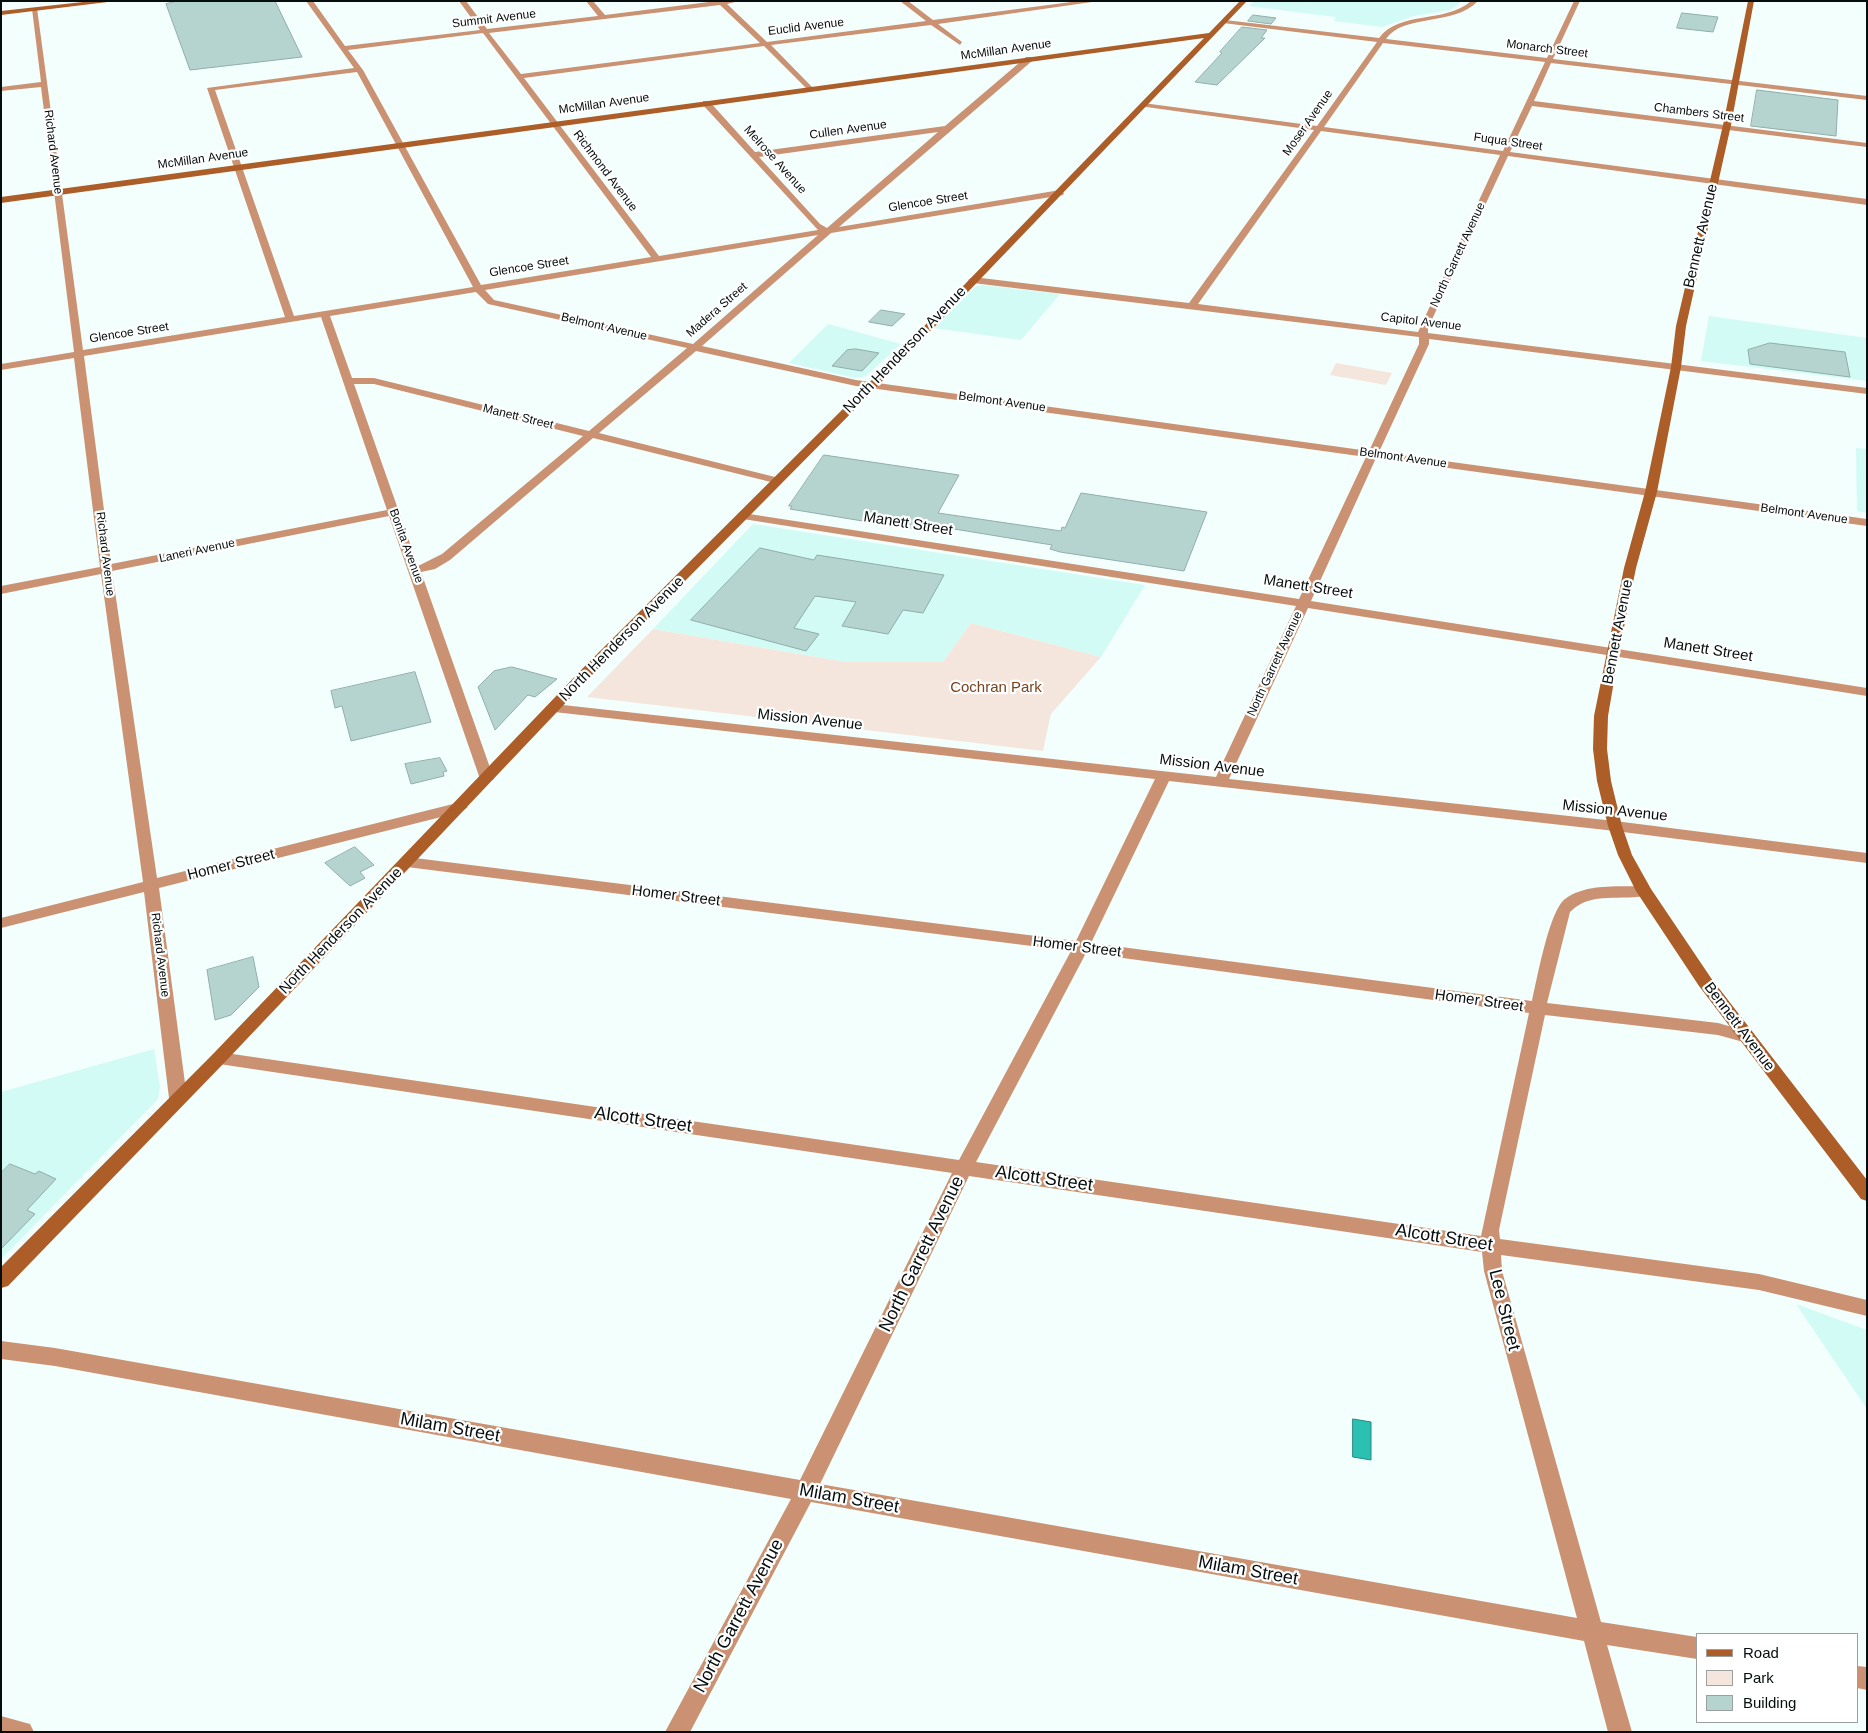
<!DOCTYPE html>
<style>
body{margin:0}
#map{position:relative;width:1868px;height:1733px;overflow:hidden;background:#f2fffd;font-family:Arial,sans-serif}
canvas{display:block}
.frame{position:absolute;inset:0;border:2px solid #050e0d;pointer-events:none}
.legend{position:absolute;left:1696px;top:1633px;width:162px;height:90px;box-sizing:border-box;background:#fff;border:1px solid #9b9f9e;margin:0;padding:6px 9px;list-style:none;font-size:15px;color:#050e0d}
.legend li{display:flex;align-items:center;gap:10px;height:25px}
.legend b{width:25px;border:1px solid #9b9f9e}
</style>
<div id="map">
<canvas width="1868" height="1733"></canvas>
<div class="frame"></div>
<ul class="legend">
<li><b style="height:6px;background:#ac5d28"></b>Road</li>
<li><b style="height:14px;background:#f5e6dd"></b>Park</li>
<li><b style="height:14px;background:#b5d3cf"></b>Building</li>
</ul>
</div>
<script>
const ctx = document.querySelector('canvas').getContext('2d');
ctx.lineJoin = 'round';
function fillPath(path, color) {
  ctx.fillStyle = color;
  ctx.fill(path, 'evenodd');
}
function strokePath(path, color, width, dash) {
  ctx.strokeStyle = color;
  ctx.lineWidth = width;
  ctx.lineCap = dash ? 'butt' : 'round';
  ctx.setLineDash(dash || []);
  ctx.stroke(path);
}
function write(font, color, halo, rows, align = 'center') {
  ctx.font = font + ' Arial,sans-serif';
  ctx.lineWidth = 4.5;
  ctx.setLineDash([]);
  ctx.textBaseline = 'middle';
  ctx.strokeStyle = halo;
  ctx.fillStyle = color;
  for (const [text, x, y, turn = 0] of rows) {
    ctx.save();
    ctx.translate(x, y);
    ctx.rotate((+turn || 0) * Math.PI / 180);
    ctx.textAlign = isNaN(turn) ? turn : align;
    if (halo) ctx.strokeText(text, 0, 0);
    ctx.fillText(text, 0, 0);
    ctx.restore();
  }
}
const built = new Path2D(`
 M 1254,1 L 1460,1 L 1459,4 L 1450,10 L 1414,16 L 1382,27 L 1334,21 L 1336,17 L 1249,6 Z
 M 982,285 L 1060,294 L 1021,340 L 933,328 L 975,287 Z
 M 1709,316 L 1867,338 L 1867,381 L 1701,361 Z
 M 828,324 L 901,344 L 866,376 L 855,378 L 789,363 Z
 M 1856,448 L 1867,449 L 1867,513 L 1857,511 Z
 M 753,524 L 1145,585 L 1101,657 L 971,623 L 943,662 L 846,662 L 653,629 Z
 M 154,1049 L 160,1087 L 158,1099 L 1,1259 L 1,1092 Z
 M 1796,1304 L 1867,1330 L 1867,1409 Z`);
const green = new Path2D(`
 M 1336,363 L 1392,373 L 1386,385 L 1330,375 Z
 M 971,623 L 1101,657 L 1051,714 L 1043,751 L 587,697 L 653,629 L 846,662 L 943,662 Z`);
const water = new Path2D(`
 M 1353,1419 L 1371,1422 L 1371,1460 L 1353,1457 Z`);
const building = new Path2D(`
 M 178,1 L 275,1 L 302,57 L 190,70 L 166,4 Z
 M 1682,13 L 1718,17 L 1713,32 L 1677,28 Z
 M 1253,15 L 1276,18 L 1271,24 L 1248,21 Z
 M 1242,27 L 1267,30 L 1261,38 L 1265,38 L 1217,85 L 1195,82 L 1222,53 L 1220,52 Z
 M 1757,90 L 1838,100 L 1836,136 L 1751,126 Z
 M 881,310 L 905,314 L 892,326 L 869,322 Z
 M 1770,343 L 1845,352 L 1850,377 L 1750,364 L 1748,350 Z
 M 856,349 L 879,353 L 862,371 L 832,366 L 847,350 Z
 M 824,455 L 959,475 L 938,513 L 1061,531 L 1062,527 L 1065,528 L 1081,493 L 1207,512 L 1184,571 L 1060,552 L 1050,549 L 1052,545 L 948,528 L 917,523 L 915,528 L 905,528 L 790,509 L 792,506 L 789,506 Z
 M 760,548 L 814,560 L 817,555 L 944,575 L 923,613 L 903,610 L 888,634 L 842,626 L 856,602 L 815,596 L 794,628 L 819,634 L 806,651 L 691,620 Z
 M 512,667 L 557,679 L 535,697 L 528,695 L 495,730 L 478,687 L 494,671 Z
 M 415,672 L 431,722 L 351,741 L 342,706 L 335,708 L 331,691 Z
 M 440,758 L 447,771 L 443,772 L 444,776 L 411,784 L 405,764 Z
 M 355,847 L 374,865 L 360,872 L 365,878 L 350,886 L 325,863 Z
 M 253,957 L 259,987 L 231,1015 L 215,1020 L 207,970 Z
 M 10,1164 L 35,1174 L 39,1171 L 56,1179 L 27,1210 L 35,1214 L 1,1249 L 1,1173 Z`);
const street = new Path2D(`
 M 306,1 L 313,1 L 345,46 L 480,30 L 459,1 L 466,1 L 487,29 L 598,16 L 586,1 L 593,1 L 605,15 L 717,1 L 739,1 L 727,4 L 767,42 L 926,21 L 900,1 L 908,1 L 933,20 L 1079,1 L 1099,1 L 938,24 L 962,42 L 960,45 L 931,25 L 771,45 L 812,87 L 812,91 L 809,91 L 764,46 L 524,78 L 659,256 L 818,230 L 703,105 L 703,101 L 709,101 L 755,152 L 945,126 L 1026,57 L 1032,57 L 1032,61 L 839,227 L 1060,190 L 1064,193 L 1063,195 L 831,233 L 702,346 L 856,380 L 1369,451 L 1419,344 L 1419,337 L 973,283 L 968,280 L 973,277 L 1189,303 L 1314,130 L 1146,107 L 1142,105 L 1143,103 L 1317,126 L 1377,42 L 1223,23 L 1225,20 L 1379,38 C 1400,10 1445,24 1471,1 L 1478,1 C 1453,27 1404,13 1386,39 L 1547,58 L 1574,1 L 1580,1 L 1553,59 L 1867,96 L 1867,100 L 1551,63 L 1534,101 L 1867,143 L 1867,147 L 1532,106 L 1510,152 L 1867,199 L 1867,205 L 1508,156 L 1428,328 L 1428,333 L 1867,388 L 1867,394 L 1429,339 L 1429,344 L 1379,452 L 1867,519 L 1867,526 L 1376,458 L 1311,601 L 1867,688 L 1867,696 L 1308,608 L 1229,779 L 1615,821 L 1867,853 L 1867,863 L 1615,831 L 1169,781 L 1091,943 L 1532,1001 C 1537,980 1549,911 1565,899 C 1586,883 1619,887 1644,886 L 1649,887 L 1652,891 L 1649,895 C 1622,902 1592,890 1570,912 L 1547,1003 L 1718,1023 L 1753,1033 L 1755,1037 L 1753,1041 L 1747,1043 L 1718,1035 L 1545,1015 L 1499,1230 L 1500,1239 L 1759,1274 L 1867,1300 L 1867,1316 L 1759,1290 L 1501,1255 L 1502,1271 L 1601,1622 L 1697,1637 L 1697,1659 L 1607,1645 L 1632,1732 L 1608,1732 L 1584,1641 L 811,1502 L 690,1732 L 665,1732 L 791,1499 L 55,1366 L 1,1359 L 1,1341 L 55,1348 L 800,1480 L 952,1173 L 219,1064 L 213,1062 L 211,1058 L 213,1054 L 219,1052 L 959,1160 L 1071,951 L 407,867 L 400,862 L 407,857 L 1076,941 L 1155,779 L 554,712 L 547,708 L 554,704 L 1216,777 L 1296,606 L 743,519 L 737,516 L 743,513 L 1299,599 L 1366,457 L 856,386 L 696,351 L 599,433 L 779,478 L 779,482 L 775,483 L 593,438 L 450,560 L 435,569 L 421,572 L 494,779 L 487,783 L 480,779 L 389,516 L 112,571 L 157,878 L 461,802 L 468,807 L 461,812 L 159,888 L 187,1098 L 184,1103 L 178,1105 L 172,1103 L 169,1098 L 144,892 L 1,928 L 1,918 L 143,882 L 101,574 L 1,594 L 1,586 L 100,567 L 74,358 L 1,370 L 1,364 L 74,352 L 41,87 L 1,91 L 1,87 L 41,82 L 32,9 L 37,8 L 83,350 L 285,317 L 207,88 L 354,68 ZM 720,5 L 760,43 L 521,74 L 489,33 ZM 483,33 L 651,257 L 481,285 L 363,70 L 348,50 ZM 1383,43 L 1545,62 L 1503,151 L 1324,127 ZM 357,72 L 473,287 L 294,316 L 215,90 ZM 1321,131 L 1500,155 L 1418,332 L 1198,304 ZM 938,132 L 827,228 L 820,224 L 759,157 ZM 818,235 L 693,344 L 494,300 L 485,290 ZM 476,292 L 488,304 L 687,348 L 589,431 L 374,378 L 352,378 L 330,316 ZM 321,317 L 387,510 L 111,564 L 84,356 ZM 354,384 L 374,384 L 583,436 L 442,554 L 418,566 ZM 1086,953 L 1529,1013 L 1481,1236 L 976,1162 ZM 969,1176 L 1482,1252 L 1484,1271 L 1577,1618 L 820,1484 Z
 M 1857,1666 L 1867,1667 L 1867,1690 L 1857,1688 Z
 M 1,1716 L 30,1724 L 34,1732 L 1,1732 Z`);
const secondary = new Path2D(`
 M 92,1 L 116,1 L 1,15 L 1,11 Z
 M 1240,1 L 1247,1 L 872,392 L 593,674 L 225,1062 L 8,1286 L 1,1288 L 1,1267 L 213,1054 L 583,668 L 864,388 L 1204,38 L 1,203 L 1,197 L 1209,33 Z
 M 1748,1 L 1754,1 L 1731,125 L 1686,326 L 1681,367 L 1657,492 L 1636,568 L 1619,652 L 1608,716 L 1607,749 L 1611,781 L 1622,826 L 1632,855 L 1651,889 L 1711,978 L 1867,1180 L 1867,1201 L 1861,1199 L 1699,986 L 1636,891 L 1618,855 L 1608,826 L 1597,781 L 1593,749 L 1594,716 L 1607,652 L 1624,568 L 1645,492 L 1671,367 L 1676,326 L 1723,125 Z`);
const farStreetnames = [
 ["Summit Avenue",494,19,-7],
 ["Euclid Avenue",806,27,-7],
 ["Monarch Street",1547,49,7],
 ["McMillan Avenue",1006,50,-8],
 ["McMillan Avenue",604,104,-8],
 ["Chambers Street",1699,113,7],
 ["Moser Avenue",1308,123,-55],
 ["Cullen Avenue",848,130,-8],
 ["Fuqua Street",1508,142,8],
 ["Richard Avenue",53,152,83],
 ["McMillan Avenue",203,159,-8],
 ["Melrose Avenue",775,160,48],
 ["Richmond Avenue",605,171,53],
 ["Glencoe Street",928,202,-9],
 ["North Garrett Avenue",1458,255,-65],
 ["Glencoe Street",529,267,-9],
 ["Madera Street",717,310,-41],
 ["Capitol Avenue",1421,322,7],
 ["Belmont Avenue",604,327,13],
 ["Glencoe Street",129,333,-9],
 ["Belmont Avenue",1002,402,8],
 ["Manett Street",518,417,14],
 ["Belmont Avenue",1403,458,8],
 ["Belmont Avenue",1804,514,8],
 ["Bonita Avenue",406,546,70],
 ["Laneri Avenue",197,551,-12],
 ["Richard Avenue",105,554,83],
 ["North Garrett Avenue",1275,664,-65],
 ["Richard Avenue",160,955,83]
];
const streetNames = [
 ["Bennett Avenue",1701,236,-77],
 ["North Henderson Avenue",905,350,-46],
 ["Manett Street",908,524,9],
 ["Manett Street",1308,587,9],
 ["Bennett Avenue",1618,632,-79],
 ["North Henderson Avenue",622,639,-45],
 ["Manett Street",1708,650,9],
 ["Mission Avenue",810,720,6],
 ["Mission Avenue",1212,766,7],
 ["Mission Avenue",1615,811,6],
 ["Homer Street",231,865,-14],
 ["Homer Street",676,896,7],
 ["North Henderson Avenue",341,931,-46],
 ["Homer Street",1077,947,7],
 ["Homer Street",1479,1001,8],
 ["Bennett Avenue",1739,1027,53]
];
const parkNames = [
 ["Cochran Park",996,688]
];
const nearStreetnames = [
 ["Alcott Street",643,1120,8],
 ["Alcott Street",1044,1179,8],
 ["Alcott Street",1444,1238,9],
 ["North Garrett Avenue",922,1254,-64],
 ["Lee Street",1504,1310,76],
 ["Milam Street",450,1428,10],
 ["Milam Street",849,1499,10],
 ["Milam Street",1248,1571,10],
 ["North Garrett Avenue",739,1616,-62]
];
fillPath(built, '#d2fbf5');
fillPath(green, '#f5e6dd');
fillPath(water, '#2cc0b3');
strokePath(water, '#208b81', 1);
fillPath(building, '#b5d3cf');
strokePath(building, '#90aeaa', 1);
fillPath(street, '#ca9272');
fillPath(secondary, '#ac5d28');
write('12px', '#050e0d', '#fff', farStreetnames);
write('15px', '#050e0d', '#fff', streetNames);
write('15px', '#7a4320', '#fff', parkNames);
write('18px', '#050e0d', '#fff', nearStreetnames);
</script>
